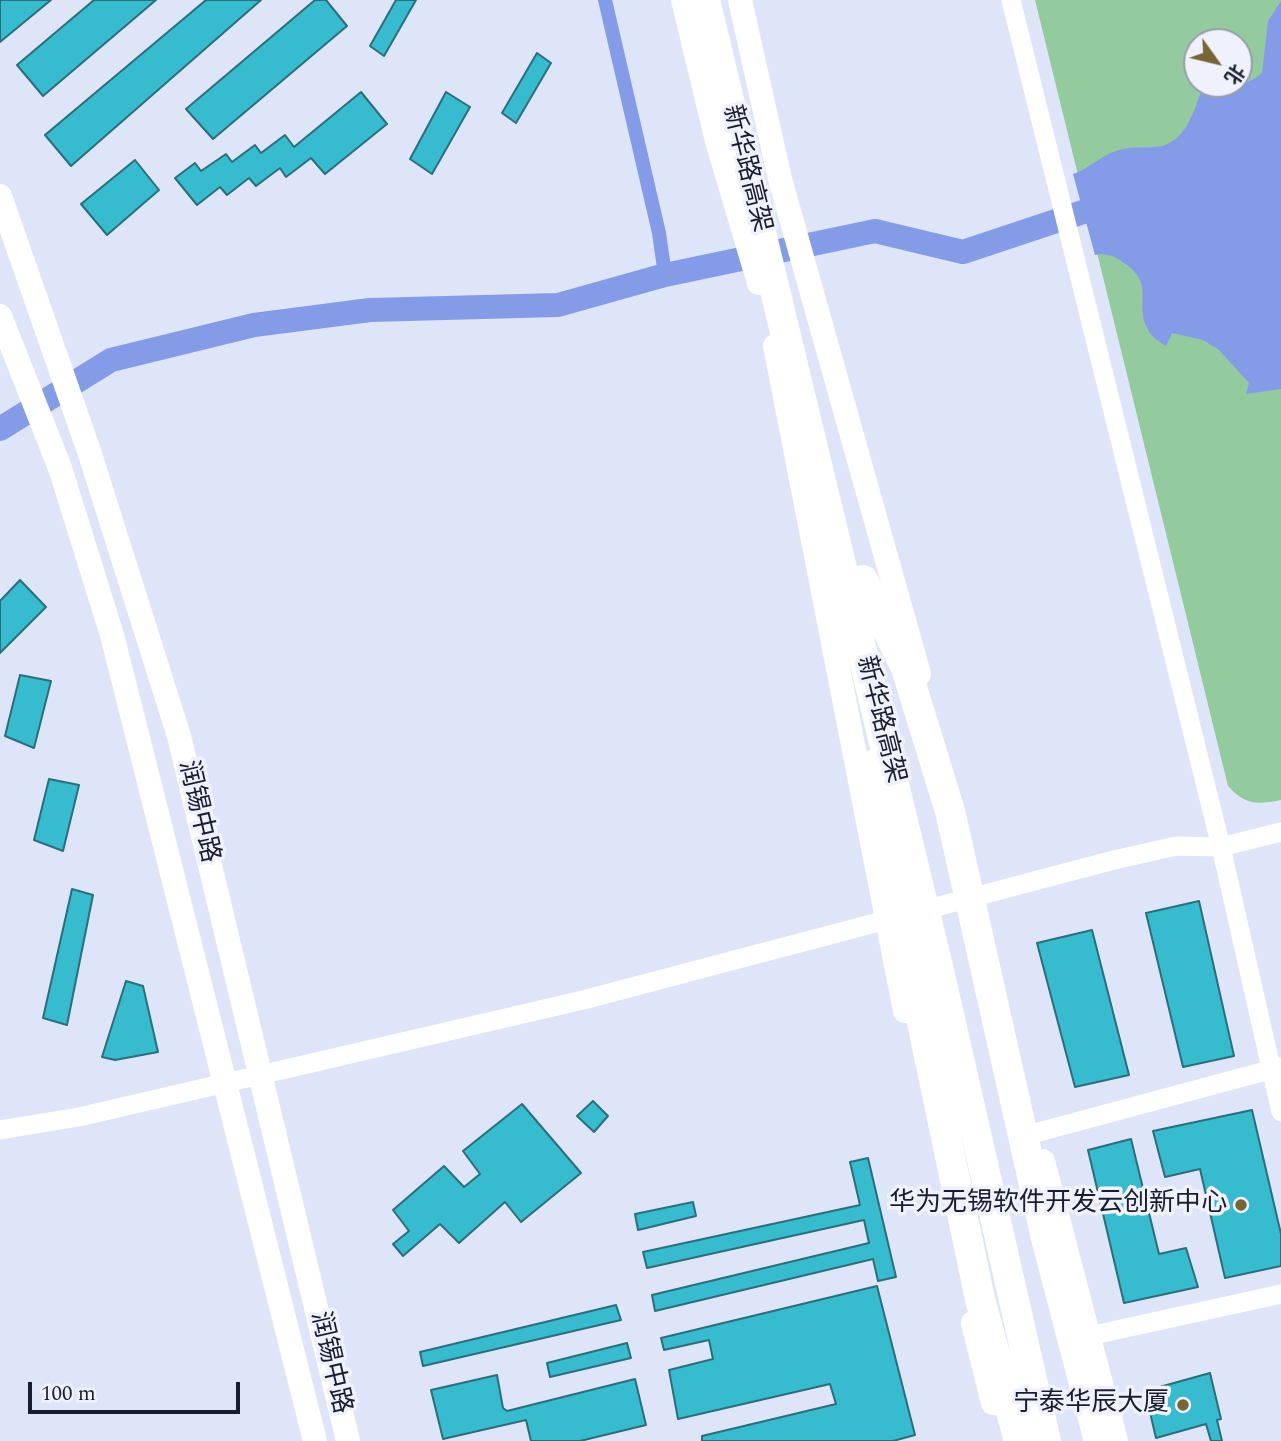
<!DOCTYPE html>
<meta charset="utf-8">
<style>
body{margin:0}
#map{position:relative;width:1281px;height:1441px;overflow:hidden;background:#dee5f9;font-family:Spectral,"Noto Sans SC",serif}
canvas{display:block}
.north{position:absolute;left:1183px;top:28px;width:70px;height:70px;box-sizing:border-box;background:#eff2fd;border:2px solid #999dab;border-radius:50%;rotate:124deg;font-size:19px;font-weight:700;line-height:28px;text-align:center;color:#181e30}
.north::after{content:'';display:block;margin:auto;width:24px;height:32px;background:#776533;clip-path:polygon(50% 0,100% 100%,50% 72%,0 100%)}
.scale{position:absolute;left:28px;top:1382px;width:212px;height:32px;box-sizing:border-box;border:4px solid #181e30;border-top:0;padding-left:9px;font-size:21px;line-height:24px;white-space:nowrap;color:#181e30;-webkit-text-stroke:5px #eff2fd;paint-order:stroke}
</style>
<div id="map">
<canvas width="1281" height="1441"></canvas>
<div class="north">北</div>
<div class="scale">100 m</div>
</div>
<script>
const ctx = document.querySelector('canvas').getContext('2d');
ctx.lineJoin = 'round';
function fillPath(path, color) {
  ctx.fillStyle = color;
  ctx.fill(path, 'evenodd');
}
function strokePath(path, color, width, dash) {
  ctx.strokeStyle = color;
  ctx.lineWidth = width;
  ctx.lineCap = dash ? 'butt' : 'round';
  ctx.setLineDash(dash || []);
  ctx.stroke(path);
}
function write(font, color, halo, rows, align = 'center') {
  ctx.font = font + ' Spectral,"Noto Sans SC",serif';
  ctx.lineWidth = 7;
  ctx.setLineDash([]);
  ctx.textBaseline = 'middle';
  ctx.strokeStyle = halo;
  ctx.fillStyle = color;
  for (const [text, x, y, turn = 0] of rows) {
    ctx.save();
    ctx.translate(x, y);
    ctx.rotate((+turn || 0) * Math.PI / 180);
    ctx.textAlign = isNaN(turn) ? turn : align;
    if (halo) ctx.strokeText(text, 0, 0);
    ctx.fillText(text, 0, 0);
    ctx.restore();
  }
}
const green = new Path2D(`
 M 1035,0 L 1281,0 L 1281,800 C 1257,805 1245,805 1228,786 ZM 1197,42 L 1239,42 L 1239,84 L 1197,84 Z`);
const water = new Path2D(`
 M 1281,1 L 1281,389 L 1246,394 L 1249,383 L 1219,350 L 1203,340 L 1172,333 L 1166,346 C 1158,341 1151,337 1147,328 C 1134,300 1157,284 1121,261 C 1114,256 1104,253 1095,255 L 1073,174 C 1089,169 1100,156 1116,151 C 1129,146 1139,148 1153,147 C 1182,147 1193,116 1200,94 C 1227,77 1237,94 1262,73 L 1268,21 Z`);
const canal = new Path2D(`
 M 605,0 L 659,233 L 665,275`);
const river = new Path2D(`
 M 0,429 L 111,360 L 254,325 L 370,310 L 558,305 L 665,275 L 875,231 L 963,252 L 1083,212 L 1117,209`);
const building = new Path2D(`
 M 0,0 L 51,0 L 0,42 Z
 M 94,0 L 156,0 L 43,96 L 17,65 Z
 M 206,0 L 261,0 L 71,166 L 45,135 Z
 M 315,0 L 326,0 L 347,26 L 213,139 L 186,109 Z
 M 396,0 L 416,0 L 384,56 L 370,46 Z
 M 537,53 L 551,63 L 516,123 L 502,113 Z
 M 361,92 L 387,124 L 325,174 L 311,158 L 286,177 L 280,168 L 256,186 L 249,178 L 227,195 L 220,187 L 197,205 L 175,178 L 195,163 L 201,171 L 226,154 L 232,162 L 255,145 L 261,153 L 285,135 L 294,147 Z
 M 446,92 L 470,107 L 432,174 L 410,159 Z
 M 135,160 L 159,190 L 107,235 L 81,204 Z
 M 20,580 L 46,607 L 0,653 L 0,601 Z
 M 20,675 L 51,681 L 34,748 L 5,736 Z
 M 49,779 L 79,785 L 63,851 L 34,840 Z
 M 72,889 L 93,895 L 67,1025 L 43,1018 Z
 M 1199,901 L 1234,1056 L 1183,1067 L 1146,913 Z
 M 1092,930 L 1129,1075 L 1075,1087 L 1037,943 Z
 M 126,981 L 143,986 L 158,1052 L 115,1060 L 102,1057 Z
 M 593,1101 L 608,1116 L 594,1132 L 577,1116 Z
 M 522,1104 L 581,1173 L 521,1222 L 505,1202 L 459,1243 L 440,1224 L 403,1256 L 393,1244 L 409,1231 L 393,1210 L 444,1166 L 464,1187 L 480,1174 L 463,1151 Z
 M 1252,1110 L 1281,1234 L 1281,1266 L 1225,1278 L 1200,1169 L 1165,1177 L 1153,1131 Z
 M 1131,1139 L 1159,1254 L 1186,1248 L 1198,1287 L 1124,1303 L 1088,1150 Z
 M 868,1158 L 896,1277 L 878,1281 L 873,1259 L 655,1311 L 652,1295 L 869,1243 L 864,1220 L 647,1268 L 643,1252 L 860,1205 L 850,1162 Z
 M 693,1202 L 696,1216 L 638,1230 L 635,1214 Z
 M 877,1286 L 915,1435 L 893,1441 L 702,1441 L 702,1436 L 836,1404 L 830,1384 L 678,1419 L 669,1370 L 713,1359 L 709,1340 L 664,1350 L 661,1338 Z
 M 616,1305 L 621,1320 L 423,1366 L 420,1352 Z
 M 627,1343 L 631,1358 L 550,1377 L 547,1363 Z
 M 1210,1373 L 1221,1419 L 1217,1420 L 1222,1441 L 1211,1441 L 1206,1424 L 1156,1438 L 1145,1391 Z
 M 497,1375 L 503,1408 L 507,1411 L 635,1379 L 646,1425 L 580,1441 L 531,1441 L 526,1420 L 443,1439 L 431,1390 Z`);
const minor = new Path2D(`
 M 1281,832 L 1221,847 L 1281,1112
 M 0,1130 L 79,1117 L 583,1000 L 1114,860 L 1176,846 L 1221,847 L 1011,0
 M 1035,1133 L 1281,1067
 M 1089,1336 L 1281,1294`);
const major = new Path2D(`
 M 683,0 L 717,141 L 759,283
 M 740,0 L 780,179 L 919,674
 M 0,196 L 89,451 L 179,736 L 348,1441
 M 0,316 L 60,468 L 112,635 L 315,1441
 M 775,346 L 905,1011
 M 1043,1161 L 1116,1441
 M 973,1323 L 993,1403`);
const highway = new Path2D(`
 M 705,0 L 940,975 L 1046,1441
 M 863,580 L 906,668 L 950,811 L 1046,1238 L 1099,1441
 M 872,765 L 881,827 L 980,1299 L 1019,1441`);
const markers = [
 [1241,1205,7,"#776533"],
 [1183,1405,7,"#776533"]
];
const streetNames = [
 ["新华路高架",745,169,76],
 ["新华路高架",879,720,76],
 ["润锡中路",197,812,77],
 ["润锡中路",329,1363,77]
];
const poiNames = [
 ["华为无锡软件开发云创新中心",1227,1205],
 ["宁泰华辰大厦",1169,1405]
];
fillPath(green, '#94cb9e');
fillPath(water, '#849ce7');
strokePath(canal, '#849ce7', 14);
strokePath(river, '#849ce7', 24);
fillPath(building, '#36bbcf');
strokePath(building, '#2a6f7a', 2);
strokePath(minor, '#fff', 19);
strokePath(major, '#fff', 24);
strokePath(highway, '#fff', 30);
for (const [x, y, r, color] of markers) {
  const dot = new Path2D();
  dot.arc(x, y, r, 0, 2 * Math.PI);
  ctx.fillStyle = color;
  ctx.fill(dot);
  strokePath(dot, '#eff2fd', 2.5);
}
write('26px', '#181e30', '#eff2fd', streetNames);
write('26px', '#181e30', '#eff2fd', poiNames, 'right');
</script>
